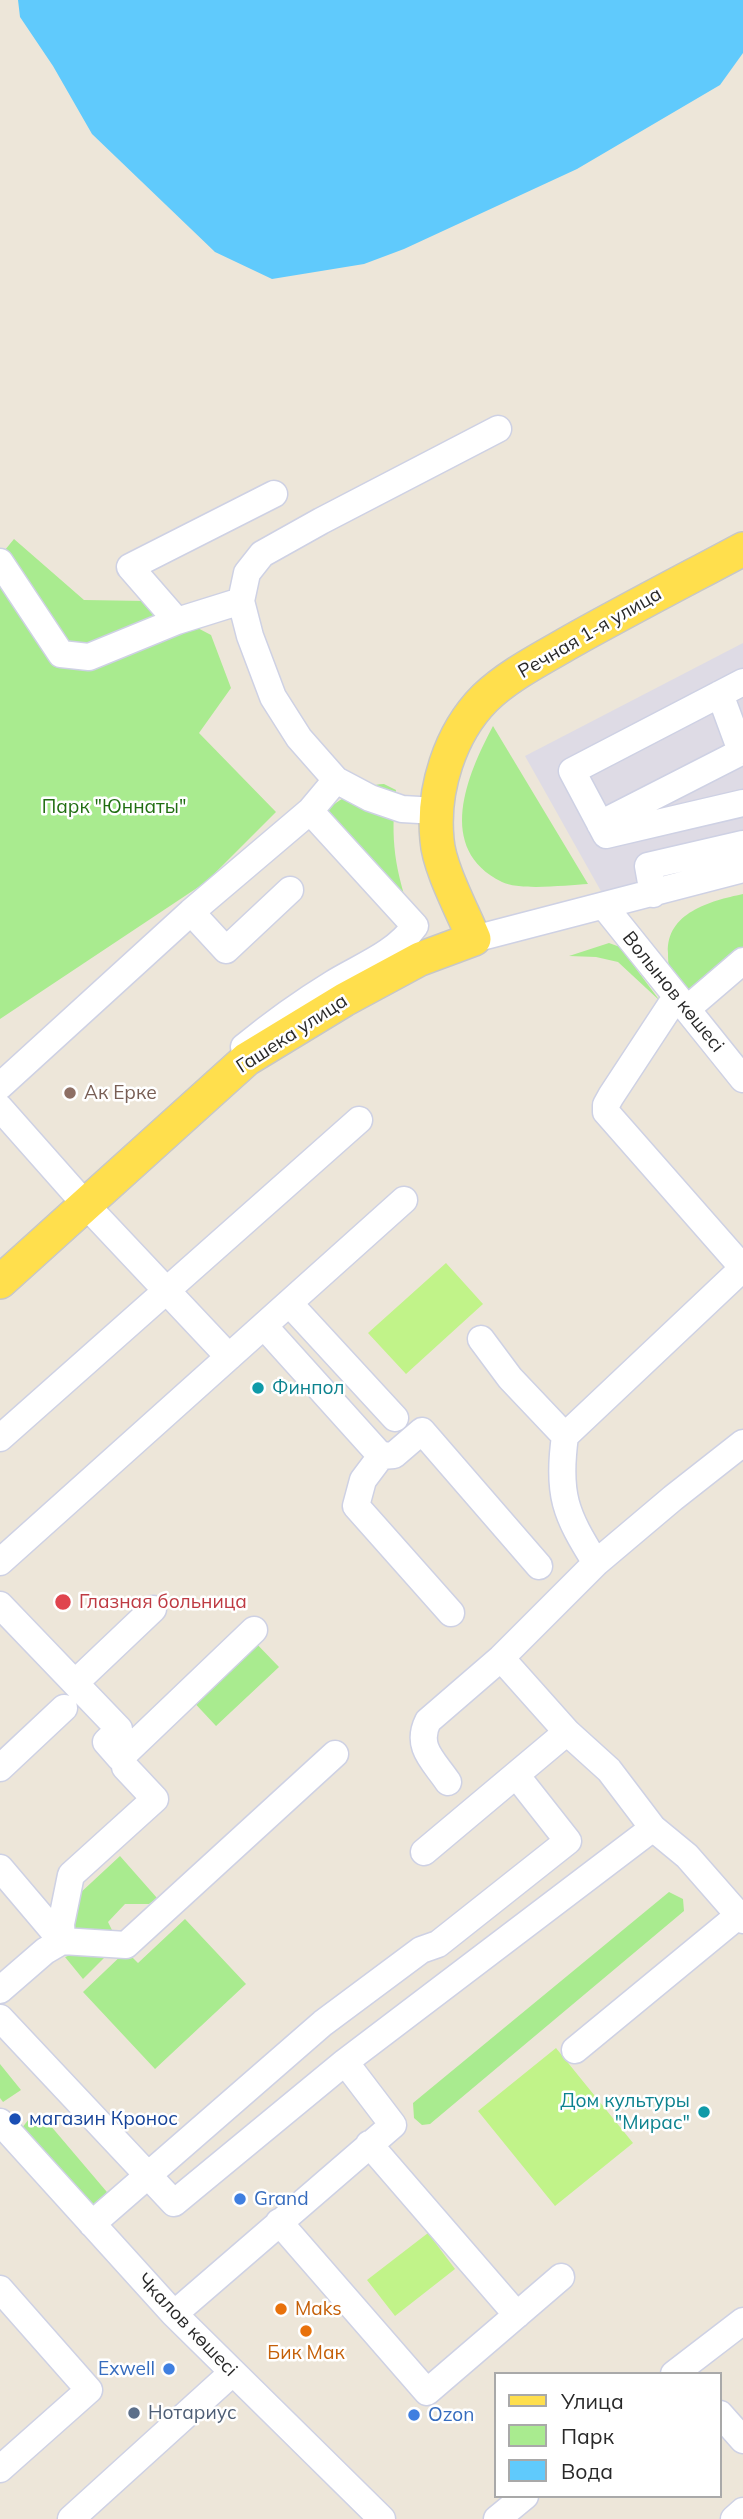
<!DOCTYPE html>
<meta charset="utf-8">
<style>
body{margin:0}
#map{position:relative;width:743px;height:2519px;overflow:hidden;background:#ede6d9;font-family:Mulish,sans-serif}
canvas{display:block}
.legend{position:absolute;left:494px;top:2372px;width:228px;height:126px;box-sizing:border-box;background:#fff;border:2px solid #a9a9a9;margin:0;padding:9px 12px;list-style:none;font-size:21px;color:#292929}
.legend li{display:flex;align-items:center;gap:14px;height:35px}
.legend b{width:35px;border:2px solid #a9a9a9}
</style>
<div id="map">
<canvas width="743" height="2519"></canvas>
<ul class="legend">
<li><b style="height:9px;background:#ffdf4d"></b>Улица</li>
<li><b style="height:19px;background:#a9eb8f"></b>Парк</li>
<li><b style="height:19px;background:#60cafc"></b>Вода</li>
</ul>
</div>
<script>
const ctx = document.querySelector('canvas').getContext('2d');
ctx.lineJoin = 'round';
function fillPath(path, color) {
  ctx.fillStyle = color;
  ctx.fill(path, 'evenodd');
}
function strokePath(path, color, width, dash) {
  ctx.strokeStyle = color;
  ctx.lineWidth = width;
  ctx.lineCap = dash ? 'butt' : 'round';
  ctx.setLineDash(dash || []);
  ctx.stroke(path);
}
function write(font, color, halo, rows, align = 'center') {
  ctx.font = font + ' Mulish,sans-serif';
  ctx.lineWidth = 5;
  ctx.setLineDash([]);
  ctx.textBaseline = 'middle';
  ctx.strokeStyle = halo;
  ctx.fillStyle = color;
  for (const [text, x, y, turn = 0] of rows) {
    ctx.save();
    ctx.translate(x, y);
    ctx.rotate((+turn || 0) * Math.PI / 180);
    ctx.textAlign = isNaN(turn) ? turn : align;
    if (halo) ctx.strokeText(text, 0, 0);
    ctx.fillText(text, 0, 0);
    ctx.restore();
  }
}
const industrial = new Path2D(`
 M 743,643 L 743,857 L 602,893 L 525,756 Z`);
const green = new Path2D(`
 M 14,539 L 84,600 L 146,601 L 211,635 L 231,688 L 199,733 L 276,812 L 206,882 L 0,1019 L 0,556 Z
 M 493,726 L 588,884 C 568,885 520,891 502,882 C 435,849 467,775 493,726 Z
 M 384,784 L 396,790 C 390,840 395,869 411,916 L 322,813 C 341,799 360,785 384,784 Z
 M 743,894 L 743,952 L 687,998 C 682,990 673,980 670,970 C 668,965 668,958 668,953 C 666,913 710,901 743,894 Z
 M 609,943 L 620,947 L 660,1001 L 618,962 L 596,957 L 569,956 Z
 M 251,1638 L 279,1667 L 216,1726 L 189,1697 Z
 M 120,1856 L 157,1898 L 149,1904 L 125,1904 L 108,1922 L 114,1934 L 107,1937 L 67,1927 L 78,1895 Z
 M 669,1892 L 683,1899 L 684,1911 L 430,2124 L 422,2125 L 414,2118 L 413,2103 Z
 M 185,1919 L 246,1984 L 155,2069 L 83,1992 L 126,1951 L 138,1963 Z
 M 110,1952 L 83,1979 L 65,1957 L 76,1953 Z
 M 0,2064 L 21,2090 L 3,2102 L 0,2098 Z
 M 38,2117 L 50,2125 L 112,2198 L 94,2214 L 21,2129 L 29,2119 Z`);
const pitch = new Path2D(`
 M 446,1263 L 483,1304 L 406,1374 L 368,1333 Z
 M 556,2048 L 633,2143 L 555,2206 L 478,2111 Z
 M 428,2233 L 455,2269 L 395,2316 L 367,2280 Z`);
const water = new Path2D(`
 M 18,0 L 743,0 L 743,53 L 720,85 L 577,169 L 404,249 L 364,264 L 272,279 L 215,252 L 92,134 L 53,66 L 20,17 Z`);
const minor = new Path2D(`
 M 0,562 L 61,654 L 89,657 L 177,621 L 241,601
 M 177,621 L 130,567 L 274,494
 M 743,682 L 572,771 L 606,835 L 743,803
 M 720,694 L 741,751
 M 437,811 L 402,809 L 370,798 L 336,780 L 299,738 L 273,697 L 250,636 L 241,601 L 247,573 L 262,554 L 321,521 L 498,429
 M 600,824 L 743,751
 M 653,894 L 648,866 L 743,844
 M 604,906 L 743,1079
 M 191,912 L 226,950 L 290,890
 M 474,939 L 743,869
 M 676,997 L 611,1096 L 606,1105 L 606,1112 L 743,1268
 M 687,1009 L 743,961
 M 244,1047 C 272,1024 301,1003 332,984 C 361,966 394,955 415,926 L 310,811
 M 0,1086 L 191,912 L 310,811 L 336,780
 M 0,1108 L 85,1204 L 229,1357
 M 289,1303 L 395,1418
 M 264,1326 L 381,1456 L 394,1455 L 422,1431 L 539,1566
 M 481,1339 L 510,1378 L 565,1436
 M 0,1438 L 359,1120
 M 381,1456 L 363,1480 L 356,1506 L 451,1613
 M 0,1562 L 404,1200
 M 596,1563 C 565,1514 557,1494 565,1436 L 743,1268
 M 0,1605 L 119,1729 L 106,1742 L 120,1758 L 254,1630
 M 501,1658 L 567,1732
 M 75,1683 L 153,1609
 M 0,1768 L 64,1708
 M 448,1782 C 434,1761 415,1747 428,1721 L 501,1658 L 596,1563 L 673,1498 L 743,1443
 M 424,1852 L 567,1732 L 609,1770 L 653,1828 L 687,1856 L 743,1920
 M 0,1868 L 62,1941
 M 62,1941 L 61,1924 L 71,1875 L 155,1799 L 125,1767
 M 0,1990 L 45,1951 L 62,1941 L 126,1945 L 335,1754
 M 0,2018 L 174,2203 L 345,2062
 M 575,2050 L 739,1915
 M 0,2122 L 174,2314 L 382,2519
 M 369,2144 L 517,2315
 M 279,2222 L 427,2392 L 561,2277
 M 92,2224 L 323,2023 L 421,1950 L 438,1944 L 568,1841 L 516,1775
 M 0,2289 L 89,2390 L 0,2469
 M 174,2314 L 393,2125 L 345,2062 L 653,1828
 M 674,2374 L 743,2321
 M 720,2414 L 743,2440
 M 71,2519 L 232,2373
 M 497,2519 L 525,2496
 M 734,2519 L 743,2511`);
const major = new Path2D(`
 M 0,1282 L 247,1059 L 344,1000 L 420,959 L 474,939 C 463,912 439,868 437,840 C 432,790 450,733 485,698 C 509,675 541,659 570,642 C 627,610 685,580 743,549`);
const markers = [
 [70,1093,7,"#8d6e63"],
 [258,1388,7,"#0f9aa8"],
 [63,1602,9,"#e0444e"],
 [704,2112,7,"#0f9aa8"],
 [15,2119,7,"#1a4fb4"],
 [240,2199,7,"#3f7fe0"],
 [281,2309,7,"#e8710a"],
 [306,2331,7,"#e8710a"],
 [169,2369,7,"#3f7fe0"],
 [134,2413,7,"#5c6f8a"],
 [414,2415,7,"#3f7fe0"]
];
const streetNames = [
 ["Речная 1-я улица",590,633,-30],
 ["Волынов көшесі",673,992,51],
 ["Гашека улица",292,1034,-33],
 ["Чкалов көшесі",187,2325,46]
];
const parkNames = [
 ["Парк \"Юннаты\"",114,807]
];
const educationNames = [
 ["Ак Ерке",84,1093]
];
const cultureNames = [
 ["Финпол",272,1388],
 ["Дом культуры",690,2101,"right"],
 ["\"Мирас\"",690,2123,"right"]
];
const healthNames = [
 ["Глазная больница",79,1602]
];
const transitNames = [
 ["магазин Кронос",29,2119]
];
const shopNames = [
 ["Grand",254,2199],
 ["Exwell",155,2369,"right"],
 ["Ozon",428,2415]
];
const foodNames = [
 ["Maks",295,2309],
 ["Бик Мак",306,2353,"center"]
];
const serviceNames = [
 ["Нотариус",148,2413]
];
fillPath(industrial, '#dedbe5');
fillPath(green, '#a9eb8f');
fillPath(pitch, '#c1f389');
fillPath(water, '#60cafc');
strokePath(minor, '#ced1e4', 29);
strokePath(major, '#c7c7c7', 36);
strokePath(minor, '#fff', 26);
strokePath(major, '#ffdf4d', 33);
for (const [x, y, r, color] of markers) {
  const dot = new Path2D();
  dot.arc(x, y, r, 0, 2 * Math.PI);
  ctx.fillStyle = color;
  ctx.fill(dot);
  strokePath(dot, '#fff', 2.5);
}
write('19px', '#292929', '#fff', streetNames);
write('19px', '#206e11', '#fff', parkNames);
write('19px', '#785e54', '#fff', educationNames, 'left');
write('19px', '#0d838f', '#fff', cultureNames, 'left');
write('19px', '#be3a42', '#fff', healthNames, 'left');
write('19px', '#164399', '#fff', transitNames, 'left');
write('19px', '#366cbe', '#fff', shopNames, 'left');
write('19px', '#c56008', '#fff', foodNames, 'left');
write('19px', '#4e5e75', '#fff', serviceNames, 'left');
</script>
